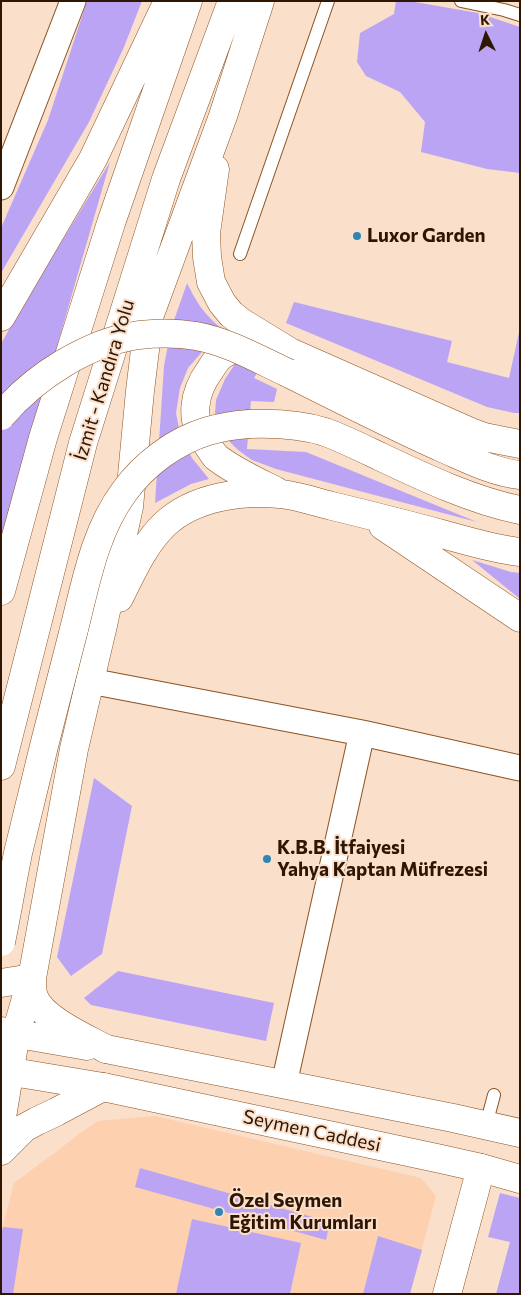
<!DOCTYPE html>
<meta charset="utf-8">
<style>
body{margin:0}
#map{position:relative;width:521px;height:1295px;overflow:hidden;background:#fadfcb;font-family:Commissioner,sans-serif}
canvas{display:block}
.frame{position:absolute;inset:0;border:2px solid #2e1603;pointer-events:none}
.north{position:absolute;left:461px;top:10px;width:50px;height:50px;-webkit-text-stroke:4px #fadfcb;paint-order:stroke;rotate:356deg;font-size:14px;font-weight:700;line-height:20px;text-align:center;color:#2e1603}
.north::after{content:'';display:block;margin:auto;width:18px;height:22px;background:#2e1603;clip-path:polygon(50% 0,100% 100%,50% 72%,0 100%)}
</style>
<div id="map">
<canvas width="521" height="1295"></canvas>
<div class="frame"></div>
<div class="north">K</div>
</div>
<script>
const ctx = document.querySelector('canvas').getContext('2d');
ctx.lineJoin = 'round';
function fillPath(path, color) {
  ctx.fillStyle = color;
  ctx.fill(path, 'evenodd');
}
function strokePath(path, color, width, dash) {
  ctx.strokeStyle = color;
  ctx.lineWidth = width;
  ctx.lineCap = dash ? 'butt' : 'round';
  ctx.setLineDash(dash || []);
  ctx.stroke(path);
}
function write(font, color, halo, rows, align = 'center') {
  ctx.font = font + ' Commissioner,sans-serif';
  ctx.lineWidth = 4;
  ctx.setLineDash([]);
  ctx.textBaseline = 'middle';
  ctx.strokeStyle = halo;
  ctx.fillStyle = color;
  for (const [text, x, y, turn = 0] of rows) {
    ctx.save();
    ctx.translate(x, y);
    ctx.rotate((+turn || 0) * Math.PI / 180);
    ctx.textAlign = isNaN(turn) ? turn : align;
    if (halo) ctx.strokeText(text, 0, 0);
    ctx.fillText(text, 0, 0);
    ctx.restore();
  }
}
const built = new Path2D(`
 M 155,1116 L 421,1178 L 436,1196 L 410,1294 L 1,1294 L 1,1234 L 14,1183 L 56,1152 L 80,1133 L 98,1121 Z`);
const green = new Path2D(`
 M 87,1 L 142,1 L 124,47 L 89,122 L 1,273 L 1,228 L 48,120 Z
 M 396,1 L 409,1 L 478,13 L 520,27 L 520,173 L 487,169 L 421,152 L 425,122 L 400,92 L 366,76 L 357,62 L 360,33 L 394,14 Z
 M 110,162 L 1,541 L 1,344 L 17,315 Z
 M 187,283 C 197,303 204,314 222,329 L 188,368 L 180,388 L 176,413 L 180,433 L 192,458 L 209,479 L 191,484 L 155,503 L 164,366 L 171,329 Z
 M 294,302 L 452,341 L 447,362 L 509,378 L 520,328 L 520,413 L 514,413 L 487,407 L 286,323 Z
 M 270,353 L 254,378 L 277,389 L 274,402 L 251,401 L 247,449 L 306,452 L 477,522 L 276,469 L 252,460 L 238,450 L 223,435 L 215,413 L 216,400 L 225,379 L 237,361 Z
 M 472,560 L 511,572 L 520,573 L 520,599 Z
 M 94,778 L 132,806 L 102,954 L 71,976 L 57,957 Z
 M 118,971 L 274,1003 L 266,1041 L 91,1005 L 84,998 Z
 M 140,1168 L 330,1222 L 326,1240 L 135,1187 Z
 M 500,1193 L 520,1198 L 520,1294 L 496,1294 L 510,1242 L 488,1237 Z
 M 192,1219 L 301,1243 L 290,1294 L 176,1294 Z
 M 3,1227 L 23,1229 L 13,1294 L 1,1294 L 1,1234 Z
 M 378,1236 L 422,1250 L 410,1294 L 363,1294 Z`);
const lane = new Path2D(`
 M 461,1 L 504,10 L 520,15
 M 240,254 L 328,1
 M 486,1125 L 494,1095`);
const street = new Path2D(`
 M 1,187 L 73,1
 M 90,681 L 362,733 L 520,768
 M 284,1084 L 362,733`);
const secondary = new Path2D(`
 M 447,1294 L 481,1168`);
const primary = new Path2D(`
 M 106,1049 L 453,1118 L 520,1133
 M 103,1087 L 441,1159 L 481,1168 L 520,1179`);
const highway = new Path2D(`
 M 215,169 L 206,233 L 207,257 L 211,282 L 222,303 L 231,314 L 241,322 L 290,352 L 473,433 L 484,437 L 520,444
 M 1,317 L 93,159 L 168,1
 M 255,345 C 243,346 231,349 222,355 C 217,359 213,365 210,370 C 193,393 189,421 207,444 C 210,448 212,453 216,457 C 232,470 258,482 276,491
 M 288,373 C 338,398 389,424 440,447 C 466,458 492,472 520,475
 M 249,424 C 275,423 300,424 325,432 C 344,439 362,448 381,457 C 423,477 474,501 520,510
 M 383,526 L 520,618
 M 1,591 L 43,438 L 111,223 L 188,1
 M 119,598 C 132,572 144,544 165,524 C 194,497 242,490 280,494 C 296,495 315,502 332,506 C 369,515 405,524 442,534 C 468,541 493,549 520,552
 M 1,766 L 83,443 L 166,179 L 232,1
 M 32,978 C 32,984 32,992 34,997 C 42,1019 86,1038 106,1049
 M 1,983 L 32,978
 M 1,1031 L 87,1046
 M 1,1070 L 103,1087
 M 1,1123 L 16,1033 L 32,978 L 74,749 L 103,625 L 129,507 L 140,391 L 149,317 L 223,116 L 260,1
 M 1,1151 L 24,1128 L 37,1121 L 56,1112 L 103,1087`);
const highwayBridge = new Path2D(`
 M 1,416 C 34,377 88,342 139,335 C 158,333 178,333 196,336 C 229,342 258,359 288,373
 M 1,942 C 7,913 12,883 18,853 C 35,781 53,709 72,637 C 85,588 93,534 124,492 C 144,464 175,441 208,431 C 222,427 235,425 249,424`);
const markers = [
 [357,236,5,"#3085b5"],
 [267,859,5,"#3085b5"],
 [219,1212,5,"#3085b5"]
];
const poiNames = [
 ["Luxor Garden",367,236],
 ["K.B.B. İtfaiyesi",277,848],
 ["Yahya Kaptan Müfrezesi",277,870],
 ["Özel Seymen",229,1201],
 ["Eğitim Kurumları",229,1223]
];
const streetNames = [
 ["İzmit - Kandıra Yolu",104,380,-73],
 ["Seymen Caddesi",312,1131,12]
];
fillPath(built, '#fdd0b0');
fillPath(green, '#bca4f5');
strokePath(lane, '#8d5321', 14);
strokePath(street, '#8d5321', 27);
strokePath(secondary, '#8d5321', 29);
strokePath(primary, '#8d5321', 29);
strokePath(highway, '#8d5321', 29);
strokePath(lane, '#fff', 12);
strokePath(street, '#fff', 25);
strokePath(secondary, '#fff', 28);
strokePath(primary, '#fff', 28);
strokePath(highway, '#fff', 28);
strokePath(highwayBridge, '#8d5321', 29, []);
strokePath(highwayBridge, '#fff', 28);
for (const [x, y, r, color] of markers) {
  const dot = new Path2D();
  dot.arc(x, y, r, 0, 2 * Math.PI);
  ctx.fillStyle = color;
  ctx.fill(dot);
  strokePath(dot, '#fadfcb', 2);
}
write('bold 19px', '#2e1603', '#fadfcb', poiNames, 'left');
write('19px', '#2e1603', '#fadfcb', streetNames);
</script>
